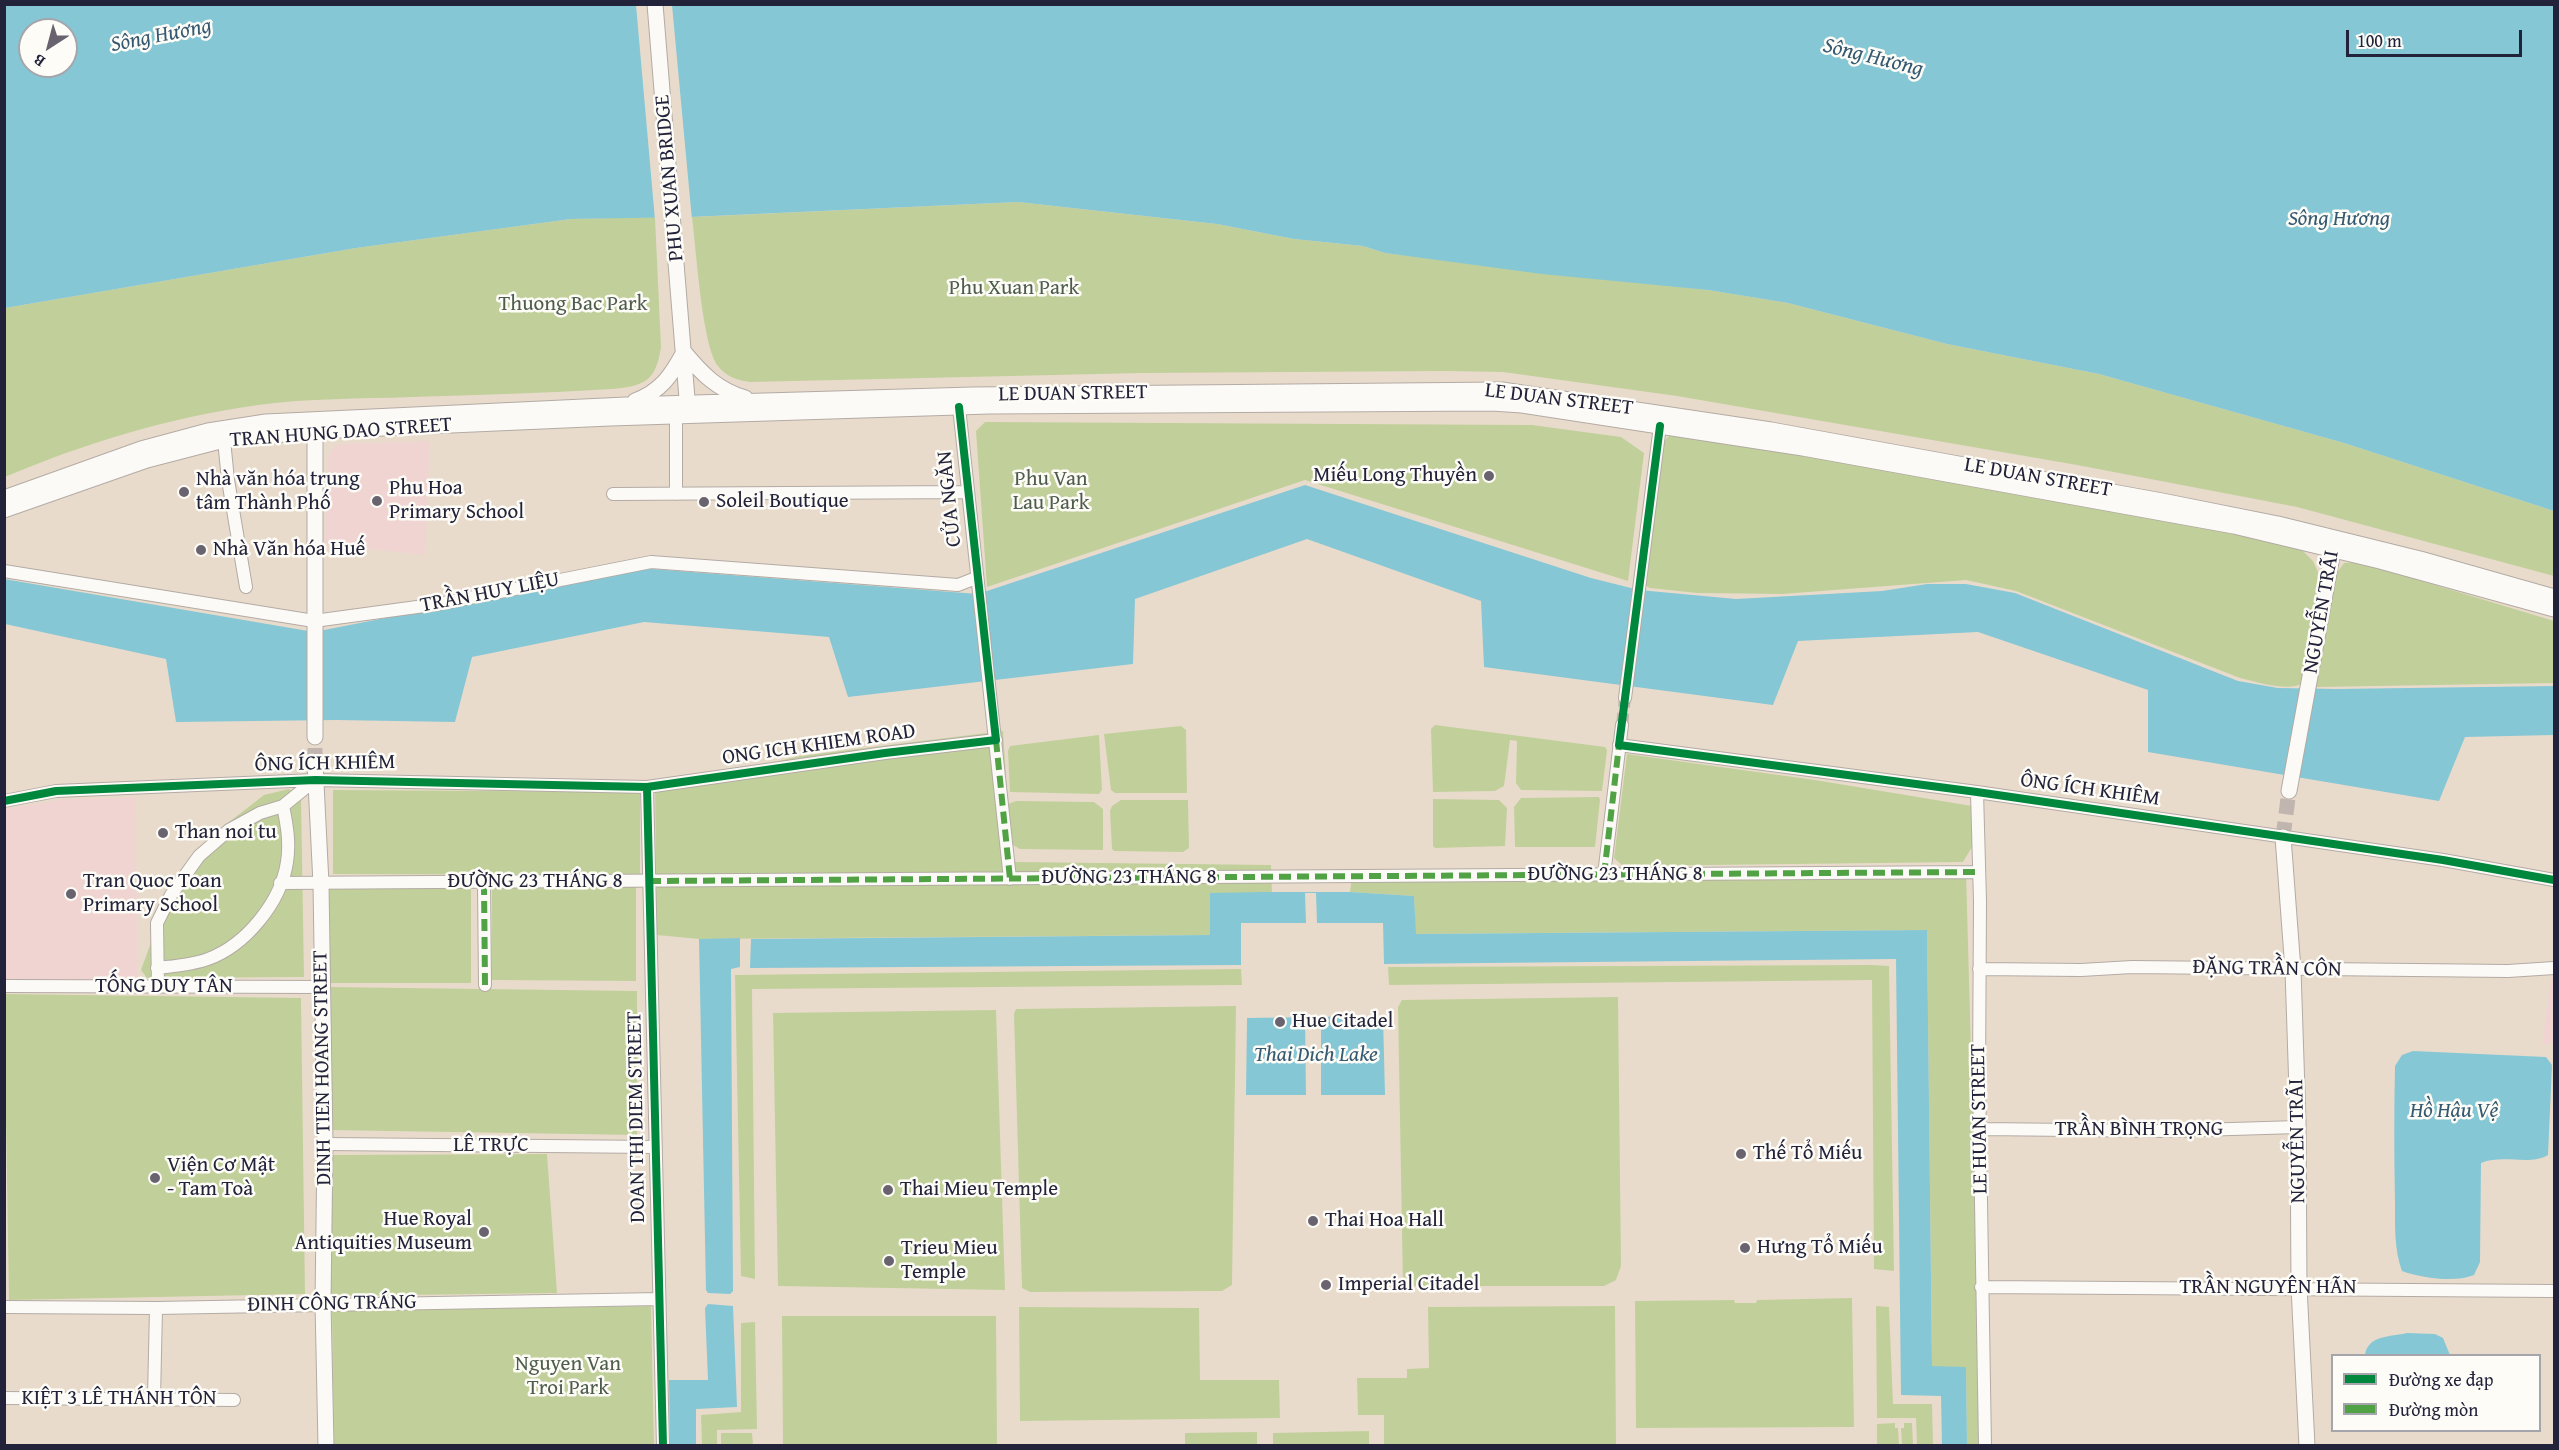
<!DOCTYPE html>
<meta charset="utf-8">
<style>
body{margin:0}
#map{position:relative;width:2559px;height:1450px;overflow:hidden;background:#e9dbcc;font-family:"Gentium Book Plus",serif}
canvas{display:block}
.frame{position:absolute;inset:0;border:6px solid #22223b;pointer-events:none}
.legend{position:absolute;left:2331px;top:1354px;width:210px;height:78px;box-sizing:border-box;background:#fdfcf7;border:2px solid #a5a5ac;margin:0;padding:8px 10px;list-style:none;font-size:18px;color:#22223b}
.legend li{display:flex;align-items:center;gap:12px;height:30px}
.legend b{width:30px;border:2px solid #a5a5ac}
.north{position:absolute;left:18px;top:18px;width:60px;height:60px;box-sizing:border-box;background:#fdfcf7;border:2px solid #a5a5ac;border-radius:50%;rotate:216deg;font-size:16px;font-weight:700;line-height:24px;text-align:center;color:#22223b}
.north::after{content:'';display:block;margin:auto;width:21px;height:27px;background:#68636e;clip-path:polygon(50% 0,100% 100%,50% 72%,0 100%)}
.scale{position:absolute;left:2346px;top:30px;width:176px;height:27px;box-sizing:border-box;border:3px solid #22223b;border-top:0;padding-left:8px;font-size:18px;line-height:21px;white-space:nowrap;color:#22223b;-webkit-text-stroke:4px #fdfcf7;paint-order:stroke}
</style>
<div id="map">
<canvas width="2559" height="1450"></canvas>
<div class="frame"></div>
<ul class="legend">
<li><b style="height:8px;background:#00873e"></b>Đường xe đạp</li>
<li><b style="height:8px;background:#50a245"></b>Đường mòn</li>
</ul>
<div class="north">B</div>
<div class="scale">100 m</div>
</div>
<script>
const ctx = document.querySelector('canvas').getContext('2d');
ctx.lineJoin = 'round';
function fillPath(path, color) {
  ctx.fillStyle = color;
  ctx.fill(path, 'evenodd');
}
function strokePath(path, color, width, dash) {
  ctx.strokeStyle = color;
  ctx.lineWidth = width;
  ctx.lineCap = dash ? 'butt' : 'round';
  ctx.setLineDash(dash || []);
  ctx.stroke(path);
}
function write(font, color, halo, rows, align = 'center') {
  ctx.font = font + ' "Gentium Book Plus",serif';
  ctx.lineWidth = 5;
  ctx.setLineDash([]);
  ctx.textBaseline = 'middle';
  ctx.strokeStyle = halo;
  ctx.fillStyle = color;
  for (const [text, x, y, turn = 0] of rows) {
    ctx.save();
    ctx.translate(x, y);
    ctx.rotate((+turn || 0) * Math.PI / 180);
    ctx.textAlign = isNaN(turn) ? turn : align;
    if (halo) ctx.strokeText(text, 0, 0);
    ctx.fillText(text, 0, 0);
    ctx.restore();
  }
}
const built = new Path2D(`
 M 430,441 L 425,555 L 325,544 L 328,457 L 332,449 L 340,444 Z
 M 136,797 L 137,980 L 5,979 L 5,809 L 64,799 Z
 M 2551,977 L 2554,977 L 2554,1044 L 2542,1044 Z`);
const green = new Path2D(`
 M 1018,202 L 1217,224 L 1294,239 L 1363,246 L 1385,253 L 1708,290 L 1788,303 L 1947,344 L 2099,374 L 2344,443 L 2554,511 L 2554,576 L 2297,507 L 2077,465 L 1677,396 L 1503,372 L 1445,371 L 1142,373 L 750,382 C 737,380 726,377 718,366 C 702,346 696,247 692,217 Z
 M 655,217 L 661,347 C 656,381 645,386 612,389 C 546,393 479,395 412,397 C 361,399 309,398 258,405 C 171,417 85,443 5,477 L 5,308 L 356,248 L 571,219 Z
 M 985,422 L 1532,425 L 1621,437 L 1644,453 L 1628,581 L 1305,480 L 987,587 L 976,431 Z
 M 1679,434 L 2107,509 L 2299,547 L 2313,561 L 2321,579 L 2305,682 C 2289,693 2258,682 2240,678 L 2016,591 L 1966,580 L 1782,594 L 1697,593 L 1650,588 L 1643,584 L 1664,441 L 1669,436 Z
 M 2359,562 L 2554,621 L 2554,683 L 2317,687 L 2313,684 L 2335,575 L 2344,563 Z
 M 1435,725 L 1605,747 L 1607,750 L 1602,791 L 1521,790 L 1516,783 L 1517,741 L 1510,740 L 1504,786 L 1495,791 L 1433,792 L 1431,729 Z
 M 1181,726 L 1186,730 L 1187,793 L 1115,793 L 1111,790 L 1104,734 Z
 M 1003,731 L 1011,857 L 1016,862 L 1271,865 L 1272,893 L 1210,894 L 1211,935 L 699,939 L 657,935 L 655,790 L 785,770 L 779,761 L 800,756 Z
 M 1099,735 L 1102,790 L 1099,794 L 1010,792 L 1008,751 L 1010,746 Z
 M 1627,754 L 1815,780 L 1972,806 L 1972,847 L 1963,862 L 1623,866 L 1614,858 Z
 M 289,789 L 301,798 L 304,977 L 147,978 L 141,970 L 165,904 L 215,843 L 224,826 L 264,795 Z
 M 333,790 L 640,792 L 640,875 L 333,874 Z
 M 1599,797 L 1600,800 L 1595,847 L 1515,847 L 1514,807 L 1521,798 Z
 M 1433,799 L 1499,800 L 1507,808 L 1505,846 L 1435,848 L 1433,846 Z
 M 1121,800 L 1188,800 L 1189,848 L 1183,852 L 1114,851 L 1112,849 L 1110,811 L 1112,806 Z
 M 1016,801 L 1094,802 L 1103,809 L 1103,850 L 1020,849 L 1013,845 L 1008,804 Z
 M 1966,872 L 1982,1445 L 1967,1445 L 1966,1367 L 1932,1367 L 1927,930 L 1415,934 L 1414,896 L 1350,892 L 1352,877 Z
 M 492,885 L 636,886 L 636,981 L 492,980 Z
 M 327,887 L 471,888 L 471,983 L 327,983 Z
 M 1872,965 L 1889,966 L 1894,1271 L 1874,1269 L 1872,980 L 1389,985 L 1388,967 Z
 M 1241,969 L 1242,985 L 752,989 L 755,1279 L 741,1276 L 735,975 Z
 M 328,987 L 637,991 L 637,1135 L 327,1130 Z
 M 4,994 L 301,998 L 305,1294 L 9,1300 Z
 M 1618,997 L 1621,1266 L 1616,1280 L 1604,1286 L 1403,1286 L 1398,1007 L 1402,1000 Z
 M 1236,1006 L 1232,1285 L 1222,1291 L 1030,1292 L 1022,1288 L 1014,1014 L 1016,1009 Z
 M 996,1010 L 1005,1290 L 778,1286 L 773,1013 Z
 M 547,1154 L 557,1293 L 331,1296 L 332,1155 Z
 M 1852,1298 L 1854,1427 L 1636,1428 L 1635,1301 L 1734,1300 L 1735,1303 L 1756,1303 L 1757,1300 Z
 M 651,1306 L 654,1445 L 334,1445 L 332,1311 Z
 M 1615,1306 L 1616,1445 L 1384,1445 L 1384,1415 L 1358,1415 L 1357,1378 L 1407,1378 L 1407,1369 L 1429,1368 L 1428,1307 Z
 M 1876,1306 L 1889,1307 L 1893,1404 L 1932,1404 L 1933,1445 L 1917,1445 L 1916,1418 L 1877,1418 Z
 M 1019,1307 L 1199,1308 L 1200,1380 L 1279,1380 L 1280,1418 L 1020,1421 Z
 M 782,1316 L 996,1316 L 997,1445 L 783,1445 Z
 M 755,1322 L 757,1429 L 717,1430 L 717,1445 L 702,1445 L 701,1415 L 741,1412 L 741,1323 Z
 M 1895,1423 L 1895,1428 L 1898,1428 L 1899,1445 L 1877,1445 L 1877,1424 Z
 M 1904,1423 L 1912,1423 L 1913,1445 L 1902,1445 L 1901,1428 L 1904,1428 Z
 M 1369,1431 L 1369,1445 L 1273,1445 L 1273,1433 Z
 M 1257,1432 L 1257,1445 L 1185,1445 L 1185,1433 Z
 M 721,1433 L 752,1433 L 753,1445 L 721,1445 Z`);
const water = new Path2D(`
 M 5,5 L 2554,5 L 2554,511 L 2344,443 L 2099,374 L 1947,344 L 1788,303 L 1708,290 L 1542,274 L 1385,253 L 1363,246 L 1294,239 L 1217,224 L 1018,202 L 690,217 L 571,219 L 356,248 L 5,308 ZM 30,30 L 66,30 L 66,66 L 30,66 Z
 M 1305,485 L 1591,578 L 1639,590 L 1736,599 L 1882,591 L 1927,584 L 1966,584 L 2015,593 L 2238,681 L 2278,688 L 2336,689 L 2554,686 L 2554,735 L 2465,737 L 2439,801 L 2148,752 L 2148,690 L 1978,632 L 1798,641 L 1773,705 L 1484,667 L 1481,601 L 1307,539 L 1135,599 L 1133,664 L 848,697 L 829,637 L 644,622 L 472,657 L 455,722 L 336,720 L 176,722 L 166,659 L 5,624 L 4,579 L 314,632 L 639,568 L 978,594 Z
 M 1265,892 L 1350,892 L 1414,896 L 1416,934 L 1927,930 L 1932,1366 L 1966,1367 L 1967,1445 L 1942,1445 L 1941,1396 L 1901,1395 L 1896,959 L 1384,964 L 1383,923 L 1241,923 L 1241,965 L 750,968 L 751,939 L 1210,935 L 1210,893 Z
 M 740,938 L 740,967 L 731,969 L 733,1291 L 730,1294 L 708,1293 L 706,1290 L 699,939 Z
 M 1383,1016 L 1385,1095 L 1246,1095 L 1247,1018 Z
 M 2413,1051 L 2546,1057 L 2552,1065 L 2548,1155 C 2530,1166 2503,1154 2481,1163 L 2480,1262 L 2474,1275 C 2455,1283 2422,1278 2402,1271 C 2394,1249 2395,1225 2395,1202 C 2394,1156 2394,1111 2395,1066 L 2402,1055 Z
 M 708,1304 L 733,1306 L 737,1407 L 696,1409 L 696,1445 L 670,1445 L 669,1380 L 708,1380 L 705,1308 Z
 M 2407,1333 L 2435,1334 L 2443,1338 L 2450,1355 L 2365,1355 C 2368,1335 2390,1337 2407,1333 Z`);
const pier = new Path2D(`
 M 636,5 L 672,5 L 692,220 L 655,220 Z
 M 1305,893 L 1316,893 L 1317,923 L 1306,923 Z
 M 1305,1014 L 1321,1014 L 1321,1098 L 1306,1098 Z`);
const minorTunnel = new Path2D(`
 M 1622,725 L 1625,698`);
const majorTunnel = new Path2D(`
 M 315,763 L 315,737
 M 2283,837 L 2289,791`);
const minor = new Path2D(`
 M 959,407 L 1010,879
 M 676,417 L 676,494
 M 224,440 L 228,480 L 246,587
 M 613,494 L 967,492
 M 4,571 L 314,621 L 439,604 L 651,562 L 958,585 L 976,578
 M 1625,698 L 1660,426
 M 1619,745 L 1977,792 L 2443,860 L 2554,880
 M 647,787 L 663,1446
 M 1977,792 L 1980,901 L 1979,1079 L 1985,1446
 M 4,801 L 56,791 L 315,780 L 647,787 L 885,753 L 996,740
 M 1604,875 L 1622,725
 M 280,883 L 1978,872
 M 484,883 L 485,985
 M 157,968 C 174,966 192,965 208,959 C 246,945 281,902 287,862 C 290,843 287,825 283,806
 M 1979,969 L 2081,970 L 2132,967 L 2508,971 L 2554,968
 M 4,986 L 323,987
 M 158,987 L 157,923 L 171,895 L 199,856 L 229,830 L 260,813 L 283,806 L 315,780
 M 1981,1129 L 2166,1131 L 2298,1127
 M 325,1144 L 656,1147
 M 1981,1287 L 2554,1291
 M 4,1307 L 156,1308 L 659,1299
 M 4,1398 L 234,1400
 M 154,1398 L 156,1308`);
const major = new Path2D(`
 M 655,4 L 688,411
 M 684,352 C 702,374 718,390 745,398
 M 635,401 C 661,391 671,376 684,352
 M 315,422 L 315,737
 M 4,498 L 141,449 L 208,431 L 266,422 L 626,405 L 973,395 L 1502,390 L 1771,430 L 2162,501 L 2278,524 L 2420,559 L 2554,597
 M 4,510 L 147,460 L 224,440 L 315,431 L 610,418 L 989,406 L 1492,403 L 1522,405 L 1803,448 L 2234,526 L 2380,561 L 2554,609
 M 315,763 L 321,884 L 325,1144 L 323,1303 L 326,1446
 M 2289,791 L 2335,540
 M 2283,837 L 2293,970 L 2298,1121 L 2299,1287 L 2307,1446`);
const quiet = new Path2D(`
 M 996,740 L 1010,879
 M 1604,875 L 1619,745
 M 649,881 L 1978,872
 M 484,883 L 485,985`);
const cycleway = new Path2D(`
 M 1660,426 L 1619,745 L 1977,792 L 2443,860 L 2554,880
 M 647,787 L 663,1446
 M 4,801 L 56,791 L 315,780 L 647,787 L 885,753 L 996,740 L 959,407`);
const markers = [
 [1489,476,6,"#68636e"],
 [184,492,6,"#68636e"],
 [377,501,6,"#68636e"],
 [704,502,6,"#68636e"],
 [201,550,6,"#68636e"],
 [163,833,6,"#68636e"],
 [71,894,6,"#68636e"],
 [1280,1022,6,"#68636e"],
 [1741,1154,6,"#68636e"],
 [155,1178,6,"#68636e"],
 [888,1190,6,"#68636e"],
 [1313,1221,6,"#68636e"],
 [484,1232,6,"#68636e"],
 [1745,1248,6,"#68636e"],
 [889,1261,6,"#68636e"],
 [1326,1285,6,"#68636e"]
];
const streetNames = [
 ["PHU XUAN BRIDGE",670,178,-95],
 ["LE DUAN STREET",1073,394,-1],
 ["LE DUAN STREET",1559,400,7],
 ["TRAN HUNG DAO STREET",341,433,-4],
 ["LE DUAN STREET",2038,478,10],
 ["CỬA NGĂN",950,499,-96],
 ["TRẦN HUY LIỆU",490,593,-11],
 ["NGUYỄN TRÃI",2322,612,-80],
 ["ONG ICH KHIEM ROAD",819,745,-8],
 ["ÔNG ÍCH KHIÊM",325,764,-1],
 ["ÔNG ÍCH KHIÊM",2090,790,8],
 ["ĐƯỜNG 23 THÁNG 8",1615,875],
 ["ĐƯỜNG 23 THÁNG 8",1129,878],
 ["ĐƯỜNG 23 THÁNG 8",535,882],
 ["ĐẶNG TRẦN CÔN",2267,969,1],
 ["TỐNG DUY TÂN",164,987],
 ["DINH TIEN HOANG STREET",323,1068,-91],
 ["DOAN THI DIEM STREET",637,1117,-91],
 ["LE HUAN STREET",1980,1119,-91],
 ["TRẦN BÌNH TRỌNG",2139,1130],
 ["NGUYỄN TRÃI",2298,1141,-91],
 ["LÊ TRỰC",491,1146],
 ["TRẦN NGUYÊN HÃN",2268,1288],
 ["ĐINH CÔNG TRÁNG",332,1304,-1],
 ["KIỆT 3 LÊ THÁNH TÔN",119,1399]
];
const parkNames = [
 ["Phu Xuan Park",1014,289],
 ["Thuong Bac Park",573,305],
 ["Phu Van",1051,480],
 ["Lau Park",1051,504],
 ["Nguyen Van",568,1365],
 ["Troi Park",568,1389]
];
const poiNames = [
 ["Miếu Long Thuyền",1477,476,"right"],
 ["Nhà văn hóa trung",196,480],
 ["tâm Thành Phố",196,504],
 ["Phu Hoa",389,489],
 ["Primary School",389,513],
 ["Soleil Boutique",716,502],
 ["Nhà Văn hóa Huế",213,550],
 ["Than noi tu",175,833],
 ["Tran Quoc Toan",83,882],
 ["Primary School",83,906],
 ["Hue Citadel",1292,1022],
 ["Thế Tổ Miếu",1753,1154],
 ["Viện Cơ Mật",167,1166],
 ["- Tam Toà",167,1190],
 ["Thai Mieu Temple",900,1190],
 ["Hue Royal",472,1220,"right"],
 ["Antiquities Museum",472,1244,"right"],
 ["Thai Hoa Hall",1325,1221],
 ["Hưng Tổ Miếu",1757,1248],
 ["Trieu Mieu",901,1249],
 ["Temple",901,1273],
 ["Imperial Citadel",1338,1285]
];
const waterNames = [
 ["Sông Hương",161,36,-11],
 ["Sông Hương",1873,58,14],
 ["Sông Hương",2339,219],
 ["Thai Dich Lake",1316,1055],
 ["Hồ Hậu Vệ",2454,1111]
];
fillPath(built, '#f0d4d2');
fillPath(green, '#c1d09a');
fillPath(water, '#86c7d5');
fillPath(pier, '#e9dbcc');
strokePath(minorTunnel, '#c1b6af', 12, [12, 6]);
strokePath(majorTunnel, '#c1b6af', 15, [15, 8]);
strokePath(minor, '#b3aba4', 14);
strokePath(major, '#b3aba4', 17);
strokePath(minor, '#fcfaf7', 12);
strokePath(major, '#fcfaf7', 15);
strokePath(quiet, '#50a245', 6, [12, 6]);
strokePath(cycleway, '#00873e', 8);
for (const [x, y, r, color] of markers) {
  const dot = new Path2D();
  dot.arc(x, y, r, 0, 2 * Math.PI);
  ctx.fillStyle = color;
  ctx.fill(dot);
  strokePath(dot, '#fdfcf7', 2);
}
write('21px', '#22223b', '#fdfcf7', streetNames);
write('21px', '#4e5c4e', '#fdfcf7', parkNames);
write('21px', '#22223b', '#fdfcf7', poiNames, 'left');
write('italic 22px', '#365972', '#fdfcf7', waterNames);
</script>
